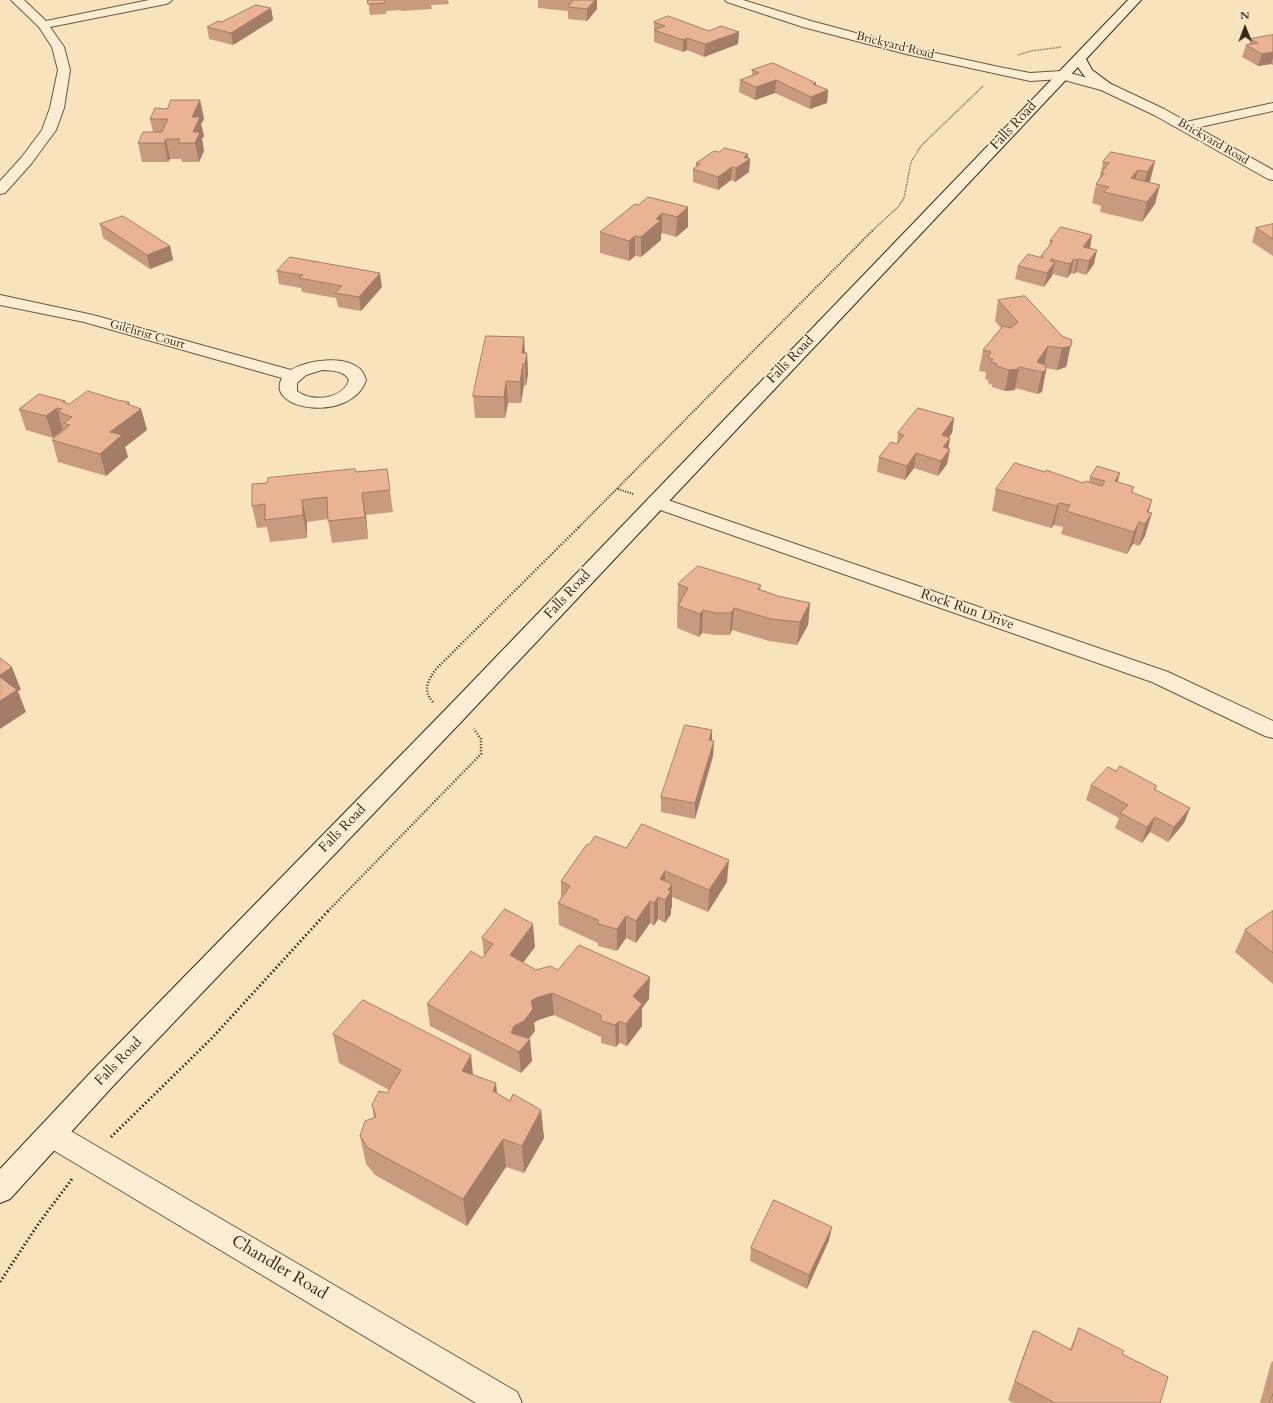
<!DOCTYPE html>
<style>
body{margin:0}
#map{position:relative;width:1273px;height:1403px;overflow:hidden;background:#f9e3bc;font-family:Cardo,serif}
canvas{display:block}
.north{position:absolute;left:1225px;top:8px;width:40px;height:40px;-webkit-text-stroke:3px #fbedd3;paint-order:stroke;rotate:359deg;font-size:11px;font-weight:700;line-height:16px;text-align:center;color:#392819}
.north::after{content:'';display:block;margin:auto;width:14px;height:18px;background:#392819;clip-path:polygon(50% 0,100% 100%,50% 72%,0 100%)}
</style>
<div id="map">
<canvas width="1273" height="1403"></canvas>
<div class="north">N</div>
</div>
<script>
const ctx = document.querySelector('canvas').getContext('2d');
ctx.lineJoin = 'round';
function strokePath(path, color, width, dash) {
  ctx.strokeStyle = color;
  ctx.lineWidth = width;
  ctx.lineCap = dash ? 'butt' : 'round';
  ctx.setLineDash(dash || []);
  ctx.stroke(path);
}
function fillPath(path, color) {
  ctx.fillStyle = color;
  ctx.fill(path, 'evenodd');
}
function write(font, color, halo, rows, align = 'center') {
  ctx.font = font + ' Cardo,serif';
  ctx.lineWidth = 3;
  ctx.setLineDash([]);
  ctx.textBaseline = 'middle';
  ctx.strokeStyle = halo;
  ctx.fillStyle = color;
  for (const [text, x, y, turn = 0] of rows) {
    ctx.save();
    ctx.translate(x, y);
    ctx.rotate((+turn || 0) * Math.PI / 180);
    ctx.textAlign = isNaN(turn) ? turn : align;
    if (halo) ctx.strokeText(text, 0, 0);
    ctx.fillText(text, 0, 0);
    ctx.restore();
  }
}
const pathFar3 = new Path2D(`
 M 1018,55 L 1031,51 L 1062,47
 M 872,231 L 899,206 L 904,198 L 911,162 L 921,146 L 983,86`);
const pathFar2 = new Path2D(`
 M 618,489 L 633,494
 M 578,528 L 873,230`);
const pathFar1 = new Path2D(`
 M 433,702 C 422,690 428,680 437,668 L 579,527
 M 328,911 L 481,754 L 481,739 L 474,729`);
const path = new Path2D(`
 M 111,1137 L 212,1038 L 329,910
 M 0,1282 L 39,1223 L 72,1179`);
const minor = new Path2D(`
 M 11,0 L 24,0 L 46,21 L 149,0 L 172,0 L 170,2 L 166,4 L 50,27 L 64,47 L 70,70 L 64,108 L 56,130 L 31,164 L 5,193 L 0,194 L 0,181 L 21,158 L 42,130 L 50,108 L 58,70 L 52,47 L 39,27 Z
 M 725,0 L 743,0 L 811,21 L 908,47 L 999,67 L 1030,73 L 1062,71 L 1067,72 L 1068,75 L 1067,78 L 1062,79 L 1030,81 L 906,54 L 803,27 L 727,2 Z
 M 1273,103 L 1273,111 L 1186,130 L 1181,129 L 1179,126 L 1181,123 L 1186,122 Z
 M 0,295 L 93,315 L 291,370 C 308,360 344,355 360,369 C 363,372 365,377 366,380 C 352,423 264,411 282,378 L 84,322 L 0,305 ZM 322,370 C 332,371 344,370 349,380 C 343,399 312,403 297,391 L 297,383 L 306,375 Z
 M 656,496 L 1168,672 L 1273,721 L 1273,738 L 1265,736 L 1152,682 L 649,506 L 646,502 L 649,498 Z
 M 53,1120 L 63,1124 L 64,1127 L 517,1392 L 522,1403 L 476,1403 L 43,1144 L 39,1133 L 43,1124 Z`);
const tertiary = new Path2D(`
 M 1062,71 L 1111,84 L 1164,109 L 1273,170 L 1273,180 L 1268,179 L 1154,115 L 1101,90 L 1057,78 L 1056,75 L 1057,72 Z`);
const secondary = new Path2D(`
 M 1128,0 L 1141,0 L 1086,59 L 1092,70 L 1111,84 L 1113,87 L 1111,90 C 1098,93 1084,77 1078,67 L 462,721 L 113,1086 L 10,1199 L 0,1203 L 0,1169 L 93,1070 L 446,709 Z`);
const wall = new Path2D(`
 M 368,0 L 448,0 L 449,4 L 431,5 L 432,9 L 401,11 L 401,10 L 386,11 L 386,14 L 370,15 Z
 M 538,0 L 597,0 L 597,9 L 587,21 L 568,19 L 568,11 L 538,8 Z
 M 271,8 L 273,20 L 233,45 L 209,39 L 207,27 L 221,22 Z
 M 654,22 L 709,31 L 739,32 L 738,44 L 704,57 L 687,50 L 683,52 L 654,42 Z
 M 1273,35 L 1273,65 L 1271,64 L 1258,66 L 1242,57 L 1246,45 L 1249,45 L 1250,39 Z
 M 752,70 L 816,85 L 828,90 L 827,103 L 810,109 L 775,93 L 755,100 L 739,92 L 740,80 L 752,75 Z
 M 200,100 L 204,119 L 201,124 L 204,136 L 202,139 L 204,151 L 199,162 L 182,162 L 181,159 L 170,159 L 168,162 L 142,162 L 138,143 L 153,132 L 150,119 L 167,109 Z
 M 719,152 L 750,159 L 749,172 L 735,182 L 731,180 L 718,190 L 693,182 L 693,169 L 696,168 L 696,163 Z
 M 1155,161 L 1150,181 L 1149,182 L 1155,204 L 1142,222 L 1100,212 L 1101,206 L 1092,203 L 1096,184 L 1099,180 L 1103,162 Z
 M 638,205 L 688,207 L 688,227 L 676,237 L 662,233 L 661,234 L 661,240 L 641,257 L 635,256 L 629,261 L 600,253 L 600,232 Z
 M 100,224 L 170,246 L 173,260 L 150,269 L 103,238 Z
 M 1273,224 L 1273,256 L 1252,242 L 1256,228 Z
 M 1092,235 L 1090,248 L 1094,264 L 1086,275 L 1076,272 L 1074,274 L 1071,273 L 1067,278 L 1053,274 L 1052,276 L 1044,287 L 1015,279 L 1018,266 L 1041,257 L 1041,256 L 1049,246 L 1050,241 Z
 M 277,271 L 382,287 L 361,311 L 338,307 L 336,298 L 302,292 L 301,288 L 279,284 Z
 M 998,300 L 1062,336 L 1068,361 L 1066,367 L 1057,370 L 1045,368 L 1046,370 L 1042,392 L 1037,394 L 1015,388 L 1015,390 L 1005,391 L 992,387 L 992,385 L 988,383 L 988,380 L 985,379 L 986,372 L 979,371 L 983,350 L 1001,328 L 995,321 Z
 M 524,337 L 525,353 L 527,353 L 528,374 L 526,386 L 524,385 L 521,403 L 508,403 L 505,418 L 475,418 L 473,396 Z
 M 65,401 L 66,403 L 69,404 L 130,405 L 141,409 L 147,430 L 125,447 L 128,457 L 106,476 L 58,462 L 52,440 L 63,431 L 63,430 L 53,438 L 26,430 L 19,409 Z
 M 954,418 L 952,433 L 949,437 L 950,438 L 948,449 L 950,449 L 947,464 L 938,476 L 914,468 L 905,480 L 877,472 L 879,457 L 897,444 L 898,433 Z
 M 387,469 L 393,512 L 366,515 L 368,539 L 332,543 L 328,519 L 307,522 L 307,538 L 270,542 L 267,527 L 257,528 L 252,506 L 356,472 Z
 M 1045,472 L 1083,483 L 1089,482 L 1090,477 L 1117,482 L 1134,487 L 1132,493 L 1149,512 L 1145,536 L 1139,546 L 1133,544 L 1127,554 L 1061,534 L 1063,527 L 1054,525 L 1051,528 L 992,511 L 996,489 Z
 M 678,584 L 761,585 L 760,590 L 778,596 L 810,603 L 808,625 L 797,645 L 769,641 L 732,630 L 730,635 L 715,635 L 702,633 L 699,637 L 677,628 Z
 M 712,730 L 712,741 L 714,741 L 713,756 L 695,819 L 661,812 L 661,797 Z
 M 1116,771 L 1157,786 L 1155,790 L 1190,808 L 1184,823 L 1168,842 L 1150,832 L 1142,843 L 1115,828 L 1119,818 L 1086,800 L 1091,785 Z
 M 589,845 L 626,848 L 727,882 L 708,912 L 672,897 L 671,914 L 665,923 L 658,919 L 654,926 L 650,923 L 636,943 L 626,938 L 617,951 L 598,946 L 598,943 L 559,925 L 558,903 L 561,897 L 561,881 Z
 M 1273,911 L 1273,984 L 1235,952 L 1245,930 Z
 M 482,938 L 535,947 L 523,963 L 536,970 L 558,970 L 649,999 L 642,1008 L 642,1026 L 627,1046 L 619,1043 L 616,1047 L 601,1043 L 601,1037 L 554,1015 L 538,1020 L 534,1023 L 535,1031 L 529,1039 L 532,1061 L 521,1073 L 430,1026 L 427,1004 L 482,958 L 484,956 Z
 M 333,1034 L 473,1075 L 497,1093 L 510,1101 L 541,1110 L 544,1138 L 524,1173 L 506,1167 L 467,1226 L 375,1175 L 366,1164 L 360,1136 L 374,1118 L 372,1105 L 387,1093 L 389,1090 L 339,1063 Z
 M 829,1240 L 807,1289 L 750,1261 L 751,1248 Z
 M 1079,1328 L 1122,1354 L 1160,1403 L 1013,1403 L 1008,1400 L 1025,1351 L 1033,1331 L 1070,1349 Z
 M 1273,1361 L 1273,1403 L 1260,1403 L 1271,1363 Z`);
const shadedWall = new Path2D(`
 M 595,0 L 597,0 L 597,9 L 587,21 L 587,9 Z
 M 271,8 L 273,20 L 233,45 L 231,33 Z
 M 739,32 L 738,44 L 704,57 L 705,44 Z
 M 687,38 L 687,50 L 683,52 L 683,40 Z
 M 1273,52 L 1273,58 L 1271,64 L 1258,66 L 1262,54 Z
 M 776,80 L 775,93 L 755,100 L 756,87 Z
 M 816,83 L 815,95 L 828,90 L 827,103 L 810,109 L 811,97 L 813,84 Z
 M 200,100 L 204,119 L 201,124 L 204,136 L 202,139 L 204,151 L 199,162 L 193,132 L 192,117 Z
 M 166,139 L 170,159 L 168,162 L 164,143 Z
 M 748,154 L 748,160 L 750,159 L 749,172 L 735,182 L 736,168 L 744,157 Z
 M 1155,161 L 1150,181 L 1142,192 L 1147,172 Z
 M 732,167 L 731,180 L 718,190 L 718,177 Z
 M 1138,170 L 1133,189 L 1127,198 L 1131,178 Z
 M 1160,185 L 1155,204 L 1142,222 L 1147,202 Z
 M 688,207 L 688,227 L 676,237 L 677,217 Z
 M 662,213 L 662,233 L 661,234 L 661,240 L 641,257 L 641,237 L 656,219 Z
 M 1092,235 L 1090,248 L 1083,247 Z
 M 635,236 L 635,256 L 629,261 L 629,241 Z
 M 170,246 L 173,260 L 150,269 L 147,255 Z
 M 1097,250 L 1094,264 L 1086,275 L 1089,261 Z
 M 1051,259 L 1049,270 L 1055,262 L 1052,276 L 1044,287 L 1050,261 Z
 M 1074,259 L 1071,273 L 1067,278 L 1070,264 Z
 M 1079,259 L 1076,272 L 1074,274 L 1077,260 Z
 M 380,273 L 382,287 L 361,311 L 359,297 Z
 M 524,337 L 525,358 L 523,364 L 524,385 L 521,403 L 520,382 L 522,353 Z
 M 1072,340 L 1066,367 L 1057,370 L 1062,348 Z
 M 1048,346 L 1044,367 L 1037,362 Z
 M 527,353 L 528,374 L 526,386 L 525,364 Z
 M 1019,367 L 1015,390 L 1005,391 L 1009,370 Z
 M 1046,370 L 1042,392 L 1037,394 L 1042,372 Z
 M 506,381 L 508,403 L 505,418 L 504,397 Z
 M 129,402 L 133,415 L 141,409 L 147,430 L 125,447 L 128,457 L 106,476 L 100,454 L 110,432 L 127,404 Z
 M 57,408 L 63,430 L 53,438 L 46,416 Z
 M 954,418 L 952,433 L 939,450 L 942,435 Z
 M 950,438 L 948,451 L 950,449 L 947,464 L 938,476 L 943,447 Z
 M 916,453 L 914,468 L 905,480 L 907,466 Z
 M 1120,473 L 1114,495 L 1115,481 Z
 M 362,493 L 366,515 L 368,539 L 365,517 Z
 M 302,500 L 307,522 L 307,538 L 303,515 Z
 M 1152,500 L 1146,522 L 1152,513 L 1145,536 L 1139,546 L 1145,524 L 1147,512 Z
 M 1059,503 L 1054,525 L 1051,528 L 1057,506 Z
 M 1139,522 L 1133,544 L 1127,554 L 1134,532 Z
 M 810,603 L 808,625 L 797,645 L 800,622 Z
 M 734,608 L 732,630 L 730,635 L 731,613 Z
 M 703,610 L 702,633 L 699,637 L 700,614 Z
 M 12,667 L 21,690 L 18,691 L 26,712 L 0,729 L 0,675 Z
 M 712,730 L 712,745 L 709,740 Z
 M 714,741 L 713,756 L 695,819 L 695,803 Z
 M 1190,808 L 1184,823 L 1168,842 L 1174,827 Z
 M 1155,817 L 1150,832 L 1142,843 L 1147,827 Z
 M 729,860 L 727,882 L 708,912 L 709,890 Z
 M 665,871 L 665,893 L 660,879 Z
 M 672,884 L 672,907 L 671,908 L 671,914 L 665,923 L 665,900 L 668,890 Z
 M 658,897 L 658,919 L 654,926 L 654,903 Z
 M 650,901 L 650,923 L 636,943 L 636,921 Z
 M 626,916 L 626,938 L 617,951 L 617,929 Z
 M 533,924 L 535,947 L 512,977 L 510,955 Z
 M 650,977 L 649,999 L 642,1008 L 642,1026 L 627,1046 L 626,1024 L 633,996 Z
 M 552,993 L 554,1015 L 538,1020 L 534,1023 L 535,1031 L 526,1042 L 511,1033 L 514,1026 L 531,1001 L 536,998 Z
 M 619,1021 L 619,1043 L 616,1047 L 615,1025 Z
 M 530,1039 L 532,1061 L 521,1073 L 519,1052 Z
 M 471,1055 L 474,1084 L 462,1071 Z
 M 496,1083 L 499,1111 L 493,1091 Z
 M 541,1110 L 544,1138 L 524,1173 L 522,1146 Z
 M 503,1139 L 506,1167 L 467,1226 L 463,1199 Z
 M 832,1227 L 829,1240 L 807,1289 L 809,1275 Z`);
const building = new Path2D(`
 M 368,0 L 385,0 L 385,3 L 368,4 Z
 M 572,0 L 595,0 L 587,9 L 568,7 L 573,0 Z
 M 256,5 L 271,8 L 231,33 L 207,27 L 218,21 L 221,22 Z
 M 668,16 L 709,31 L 721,26 L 739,32 L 705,44 L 687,38 L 683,40 L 654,30 L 665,26 L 654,22 Z
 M 1273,35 L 1273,52 L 1262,54 L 1246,45 L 1258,43 L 1250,39 Z
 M 773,63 L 816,83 L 813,84 L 828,90 L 811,97 L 776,80 L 756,87 L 740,80 L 759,73 L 752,70 Z
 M 171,100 L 200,100 L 192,117 L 200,117 L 193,132 L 200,132 L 195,143 L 178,143 L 180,139 L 166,139 L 164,143 L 138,143 L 143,132 L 162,132 L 168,119 L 150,119 L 155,108 L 167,109 Z
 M 725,148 L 748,154 L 744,157 L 750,159 L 736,168 L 732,167 L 718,177 L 693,169 L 700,164 L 696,163 L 714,151 L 719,152 Z
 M 1111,152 L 1155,161 L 1147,172 L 1138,170 L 1131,178 L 1160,185 L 1147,202 L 1104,192 L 1109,187 L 1096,184 L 1104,173 L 1101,173 L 1109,163 L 1103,162 Z
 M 648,197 L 688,207 L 677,217 L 662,213 L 656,219 L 661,220 L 641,237 L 635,236 L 629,241 L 600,232 L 635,204 L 638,205 Z
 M 123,216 L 170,246 L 147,255 L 100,224 Z
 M 1273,224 L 1273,239 L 1256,228 Z
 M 1061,227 L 1092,235 L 1083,247 L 1097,250 L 1089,261 L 1079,259 L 1077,260 L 1074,259 L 1070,264 L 1051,259 L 1050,261 L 1055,262 L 1047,273 L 1018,266 L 1028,254 L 1042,258 L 1043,256 L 1041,256 L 1053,241 L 1050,241 Z
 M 290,257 L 380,273 L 359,297 L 335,293 L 342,286 L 299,278 L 303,275 L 277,271 Z
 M 1025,296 L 1062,336 L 1072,340 L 1071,346 L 1067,347 L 1062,348 L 1048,346 L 1037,362 L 1045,365 L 1046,370 L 1042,372 L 1019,367 L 1019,369 L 1009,370 L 996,366 L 997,364 L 991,362 L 993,359 L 988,358 L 991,352 L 983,350 L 1003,326 L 1011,328 L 1018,322 L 998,300 Z
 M 486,336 L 524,337 L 522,353 L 527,353 L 525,364 L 523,364 L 520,382 L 506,381 L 504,397 L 473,396 Z
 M 88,391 L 117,400 L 129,402 L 127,404 L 141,409 L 110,432 L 122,435 L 100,454 L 52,440 L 70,425 L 63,423 L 72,417 L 58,412 L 62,409 L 57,408 L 46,416 L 19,409 L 39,394 L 65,401 L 63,402 L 69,404 Z
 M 918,408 L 954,418 L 942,435 L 950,438 L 943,447 L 950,449 L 941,461 L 916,453 L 907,466 L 879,457 L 891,442 L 897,444 L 904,435 L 898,433 Z
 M 1015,463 L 1045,472 L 1046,470 L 1083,483 L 1086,481 L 1102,486 L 1105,481 L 1090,477 L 1097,466 L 1120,473 L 1115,481 L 1134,487 L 1131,492 L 1152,500 L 1147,512 L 1152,513 L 1145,524 L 1139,522 L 1134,532 L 1066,511 L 1070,505 L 1059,503 L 1057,506 L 996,489 Z
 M 355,469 L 356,472 L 387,469 L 390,490 L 362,493 L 365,517 L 328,521 L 327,497 L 302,500 L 303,515 L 265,520 L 265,504 L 252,506 L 252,484 L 267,483 L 268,478 Z
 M 698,566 L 761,585 L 758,589 L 778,596 L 810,603 L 800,622 L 771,619 L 734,608 L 731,613 L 716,613 L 703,610 L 700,614 L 678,606 L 688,588 L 678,584 Z
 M 0,658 L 12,667 L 0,675 Z
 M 0,677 L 17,690 L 0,701 Z
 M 685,725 L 712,730 L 709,740 L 714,741 L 695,803 L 661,797 Z
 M 1120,766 L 1157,786 L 1154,789 L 1190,808 L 1174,827 L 1155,817 L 1147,827 L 1120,813 L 1128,805 L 1091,785 L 1108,767 L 1116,771 Z
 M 642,824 L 729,860 L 709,890 L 665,871 L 660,879 L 672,884 L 668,890 L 671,891 L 665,900 L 658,897 L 654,903 L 650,901 L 636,921 L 626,916 L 617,929 L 598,924 L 598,920 L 558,903 L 570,886 L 561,881 L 587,844 L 589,845 L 595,836 L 626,848 Z
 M 505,909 L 533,924 L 510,955 L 536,970 L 550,966 L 558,970 L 579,945 L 650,977 L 633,996 L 642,1004 L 626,1024 L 619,1021 L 615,1025 L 601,1021 L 601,1015 L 552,993 L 536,998 L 531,1001 L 533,1009 L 524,1021 L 514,1026 L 511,1033 L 530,1039 L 519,1052 L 427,1004 L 471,951 L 482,958 L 493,944 L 482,938 Z
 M 1273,911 L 1273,953 L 1245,930 Z
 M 363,1000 L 471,1055 L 462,1071 L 496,1083 L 493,1091 L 510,1101 L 513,1094 L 541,1110 L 522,1146 L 503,1139 L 463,1199 L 368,1148 L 360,1136 L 365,1121 L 376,1117 L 372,1105 L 379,1091 L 387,1093 L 401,1070 L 333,1034 Z
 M 774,1200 L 832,1227 L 809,1275 L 751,1248 Z
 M 1079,1328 L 1124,1351 L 1122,1354 L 1168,1377 L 1160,1403 L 1055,1403 L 1015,1381 L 1033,1331 L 1036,1331 L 1071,1350 Z
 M 1273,1394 L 1273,1403 L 1270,1403 Z`);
const farStreetnames = [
 ["Brickyard Road",895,46,14],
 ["Brickyard Road",1213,142,30],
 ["Gilchrist Court",147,335,16]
];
const streetNames = [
 ["Falls Road",1014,126,-47],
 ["Falls Road",791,360,-46],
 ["Falls Road",568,595,-47],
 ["Rock Run Drive",967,610,19],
 ["Falls Road",343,829,-46],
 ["Falls Road",119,1062,-46]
];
const nearStreetnames = [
 ["Chandler Road",279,1268,31]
];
strokePath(minor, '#695742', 2);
strokePath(tertiary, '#695742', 2);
strokePath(secondary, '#392819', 2);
strokePath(pathFar3, '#392819', 1.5, [0.5, 1]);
strokePath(pathFar2, '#392819', 2, [1, 1.5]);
strokePath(pathFar1, '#392819', 2.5, [1, 2]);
strokePath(path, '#392819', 3, [1.5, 2.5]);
fillPath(minor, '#fbedd3');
fillPath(tertiary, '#fbedd3');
fillPath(secondary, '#fbedd3');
fillPath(wall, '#c89a7f');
fillPath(shadedWall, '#a37d68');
fillPath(building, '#e9b394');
strokePath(building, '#a37d68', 1);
write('12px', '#392819', '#fbedd3', farStreetnames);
write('14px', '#392819', '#fbedd3', streetNames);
write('17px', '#392819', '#fbedd3', nearStreetnames);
</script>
